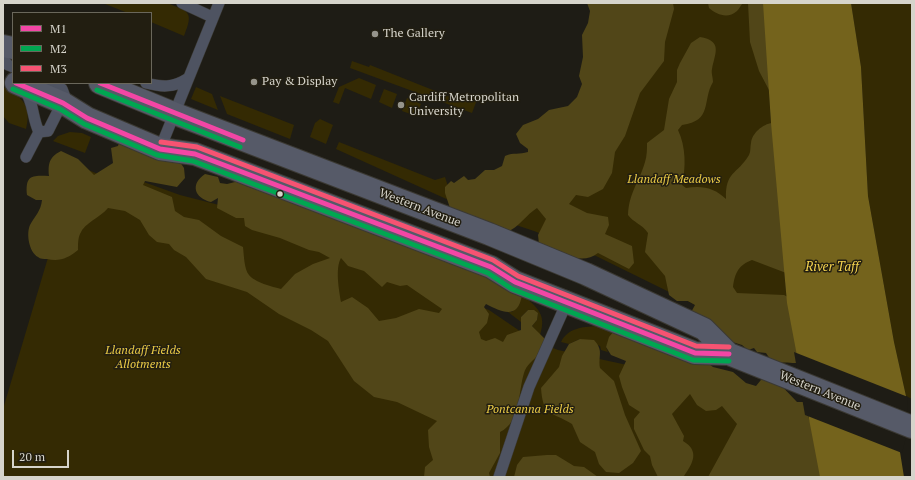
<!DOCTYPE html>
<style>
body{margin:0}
#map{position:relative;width:915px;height:480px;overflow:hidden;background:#1e1c15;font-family:"PT Serif",serif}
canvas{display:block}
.frame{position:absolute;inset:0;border:4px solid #d6d4cb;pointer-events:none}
.legend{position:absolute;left:12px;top:12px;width:140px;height:72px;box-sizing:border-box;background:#221e11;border:1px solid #6a675b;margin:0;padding:5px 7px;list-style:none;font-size:12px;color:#d6d4cb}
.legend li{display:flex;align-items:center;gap:8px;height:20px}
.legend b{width:20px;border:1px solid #6a675b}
.scale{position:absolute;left:12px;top:450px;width:57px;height:18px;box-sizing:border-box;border:2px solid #d6d4cb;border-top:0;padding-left:5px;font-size:12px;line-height:14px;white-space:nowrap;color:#d6d4cb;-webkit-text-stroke:3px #221e11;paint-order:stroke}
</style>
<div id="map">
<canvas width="915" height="480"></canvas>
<div class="frame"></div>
<ul class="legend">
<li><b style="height:5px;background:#f346a5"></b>M1</li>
<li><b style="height:5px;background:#00a651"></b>M2</li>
<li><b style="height:5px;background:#f65372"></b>M3</li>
</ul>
<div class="scale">20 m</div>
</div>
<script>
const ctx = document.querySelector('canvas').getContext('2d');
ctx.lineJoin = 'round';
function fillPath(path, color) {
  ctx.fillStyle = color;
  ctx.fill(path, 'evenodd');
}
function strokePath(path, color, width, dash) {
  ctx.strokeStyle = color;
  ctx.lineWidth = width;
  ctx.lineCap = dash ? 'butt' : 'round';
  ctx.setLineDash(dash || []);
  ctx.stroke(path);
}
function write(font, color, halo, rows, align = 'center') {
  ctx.font = font + ' "PT Serif",serif';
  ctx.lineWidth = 3;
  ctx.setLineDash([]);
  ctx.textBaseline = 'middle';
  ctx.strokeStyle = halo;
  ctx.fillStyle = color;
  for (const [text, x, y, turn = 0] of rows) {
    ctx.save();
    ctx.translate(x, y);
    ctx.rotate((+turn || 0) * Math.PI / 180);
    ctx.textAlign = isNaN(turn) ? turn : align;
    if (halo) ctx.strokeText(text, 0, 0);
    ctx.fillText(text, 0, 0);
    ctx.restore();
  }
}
const green = new Path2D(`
 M 167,3 C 189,12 194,11 184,36 L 151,22 L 151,13 L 128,13 L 105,4 Z
 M 639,3 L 763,3 L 771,123 L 787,303 L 785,349 L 596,256 L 534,231 L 471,210 L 566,175 Z
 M 851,3 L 912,3 L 912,399 L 906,396 L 894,342 L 868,196 L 861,67 Z
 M 352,61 L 369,67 L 370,65 L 458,100 L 459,97 L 469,101 L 471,94 L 478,97 L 472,113 L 350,68 Z
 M 359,78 L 376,85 L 371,99 L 345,88 L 339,104 L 333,102 L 339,87 Z
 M 3,87 C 22,96 32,106 26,129 L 9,123 L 3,116 Z
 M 196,87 L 212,94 L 218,110 L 191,99 Z
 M 384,89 L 397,94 L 392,108 L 379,102 Z
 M 220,96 L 294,125 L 290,139 L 227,114 Z
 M 407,98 L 421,104 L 416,116 L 402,111 Z
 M 320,119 L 333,125 L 326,144 L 310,137 L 315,123 Z
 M 70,132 L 82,133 L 91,137 L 85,153 L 53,141 L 58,136 Z
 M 339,142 L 435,180 L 445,177 L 453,202 L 336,149 Z
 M 79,166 L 124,185 L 127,176 L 180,195 L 223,206 L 489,310 L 533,340 L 558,350 L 724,386 L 820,477 L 3,477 L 3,409 L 63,207 Z
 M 522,295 C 537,307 547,314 540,335 L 532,326 L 537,320 L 538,313 L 528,310 L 521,317 L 521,322 L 508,312 L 512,312 Z
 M 596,326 L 614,331 L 606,347 L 608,352 L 601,350 L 600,346 L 580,339 L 569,344 L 561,342 C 568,328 582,327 596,326 Z`);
const forest = new Path2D(`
 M 587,3 L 673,3 L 674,9 L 665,42 L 664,61 L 640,93 L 625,136 L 615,152 L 612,173 L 603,189 L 588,197 L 576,195 L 569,204 L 587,213 L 608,217 L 609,225 L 605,234 L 632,246 L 634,263 L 629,269 L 598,253 C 581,267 557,251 539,244 L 538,235 L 546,219 L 537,208 C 527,214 517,229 508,231 L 450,208 L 445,193 L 445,187 L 451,181 L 454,183 L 464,176 L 468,180 L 475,179 L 485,170 L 494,170 L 502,166 L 505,156 C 514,152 519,155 528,152 L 528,149 L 520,143 L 516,134 L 523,125 L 538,119 L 549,110 L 568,106 L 577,97 L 582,84 L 579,76 L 583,57 L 582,35 L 588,23 L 590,11 Z
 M 708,3 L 743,3 C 741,5 739,9 737,11 C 728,19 717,15 709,8 Z
 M 748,3 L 790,3 L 769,90 L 759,71 L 750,42 Z
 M 700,37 C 723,41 715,53 712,69 C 711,73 713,77 713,82 C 702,100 713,121 682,125 L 678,130 C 686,147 686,167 682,185 L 686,188 C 702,185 715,188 726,199 C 725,171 737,175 749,155 C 751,151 750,147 751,143 C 752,133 763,124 772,123 L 794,276 L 752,260 C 739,265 735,272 733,287 L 737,293 L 784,295 L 796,301 L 804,363 C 799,363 775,363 772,361 C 770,359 768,356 766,353 L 757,352 L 754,348 L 748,350 L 742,345 L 726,340 L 689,316 L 695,305 L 688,301 L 677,301 L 669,295 L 665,276 L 645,252 L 648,233 C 642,224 634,223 628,215 C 629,192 639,183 645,162 C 647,156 647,149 647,143 L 664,130 L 669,99 L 677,82 L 677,70 L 680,63 L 691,43 Z
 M 119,143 L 180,162 L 184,168 L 185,178 L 177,187 L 145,181 L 143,185 L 172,197 L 175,211 L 184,217 L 199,220 L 221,236 L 243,247 C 244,255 244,269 249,275 C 254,282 273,287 281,289 L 295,274 L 313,264 L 330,258 L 319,252 L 309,250 L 280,238 L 252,230 L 245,226 L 244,218 L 236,218 L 217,208 L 218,198 L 211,202 C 194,198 190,184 205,174 L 218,177 L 220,183 L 227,184 L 239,181 L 246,186 L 451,257 L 522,295 C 518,320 502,312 486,304 L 484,307 L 489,314 L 487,323 L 479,332 L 481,339 L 486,341 L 495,338 L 503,342 L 507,335 L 521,330 L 521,317 L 528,310 L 534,310 L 538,313 L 537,320 L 532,326 L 546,340 C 544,345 542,351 539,354 C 534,360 526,365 524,373 C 518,392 521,422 500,432 L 500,453 L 489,473 L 490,477 L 424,477 L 425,467 L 433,460 L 429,447 L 428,430 L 437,421 L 397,402 L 374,397 L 354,381 L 328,341 L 311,330 L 279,314 L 247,292 L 206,279 L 186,257 L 174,250 L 169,244 L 157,242 L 149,235 L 140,220 L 125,211 L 108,208 C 100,218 85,222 80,234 C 78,238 78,245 78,250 C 68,258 60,262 47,259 C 44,259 40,259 38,257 C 29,252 26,234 30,225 C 35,216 41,211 42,200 L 36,200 L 27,195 C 25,175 32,175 49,176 C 48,164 49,157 61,151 L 78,159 L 94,175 L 113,163 L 111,148 L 118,146 ZM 341,258 L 348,266 L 364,271 L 382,287 L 387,282 L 400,286 L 407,285 L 442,309 L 439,313 L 419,309 L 396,318 L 379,321 L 368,308 L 352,297 L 341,302 C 339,290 335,268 341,258 Z
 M 614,331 L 700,357 L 713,367 L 733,372 L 746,383 L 756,386 L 765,375 L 776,380 L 797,402 L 803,402 L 830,477 L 708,477 L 737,424 L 722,406 L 716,410 L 706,411 L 697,405 L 690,394 L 672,414 L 684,436 L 683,441 C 700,451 693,463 684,476 L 658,477 L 652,465 L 650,456 L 644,450 L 634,429 L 634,419 L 640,412 L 629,405 L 622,387 L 619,376 L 626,361 L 611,355 L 606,347 L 609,337 Z
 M 580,339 L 594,340 C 604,351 598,355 600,368 L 614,381 L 625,415 L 641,451 L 633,463 L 619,473 L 606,472 L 599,464 L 595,452 L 580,442 L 572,424 C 551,411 543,417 541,388 L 559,367 L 562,356 L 569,344 Z
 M 547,455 L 556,455 L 574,466 L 584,467 L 598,477 L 514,477 L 517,465 L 523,457 Z`);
const water = new Path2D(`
 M 763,3 L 851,3 L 861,67 L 868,196 L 894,342 L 906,396 L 900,452 L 904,477 L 820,477 L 787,303 L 771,123 Z`);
const pier = new Path2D(`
 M 794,352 L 908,397 L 907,433 L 902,453 L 805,415 Z`);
const service = new Path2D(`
 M 182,3 L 212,17
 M 3,59 L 8,65 L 13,67
 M 146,83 C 161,87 173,88 187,79
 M 24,89 C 34,102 32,118 39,132
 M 39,132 L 48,131 L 65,97 L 62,89 L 49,83
 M 160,149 L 219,3
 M 26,157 L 39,132
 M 499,477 L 529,387 L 567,302`);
const trunk = new Path2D(`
 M 3,46 L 13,48
 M 16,83 L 63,103 L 87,118 L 160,149 L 195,154 L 491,267 L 515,282 L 695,353 L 729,354 L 912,427
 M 100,83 L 173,113 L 489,234 L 586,274 L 704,329 L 729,354`);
const bus1 = new Path2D(`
 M 16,83 L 63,103 L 87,118 L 160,149 L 195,154 L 491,267 L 515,282 L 695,353 L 729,354
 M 100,83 L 243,140`);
const bus2 = new Path2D(`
 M 13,89 L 60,109 L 84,124 L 157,155 L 193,161 L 488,273 L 512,289 L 693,360 L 729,361
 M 97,90 L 240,147`);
const bus3 = new Path2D(`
 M 161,142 L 197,147 L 493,260 L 518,276 L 696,346 L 729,347`);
const markers = [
 [375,34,4,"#96948b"],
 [254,82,4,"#96948b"],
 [401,105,4,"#96948b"],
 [280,194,3.5,"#d6d4cb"]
];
const poiNames = [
 ["The Gallery",383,34],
 ["Pay & Display",262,82],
 ["Cardiff Metropolitan",409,98],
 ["University",409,112]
];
const parkNames = [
 ["Llandaff Meadows",674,180],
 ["Llandaff Fields",143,351],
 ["Allotments",143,365],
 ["Pontcanna Fields",530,410]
];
const streetNames = [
 ["Western Avenue",420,208,21],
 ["Western Avenue",820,391,22]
];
const waterNames = [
 ["River Taff",832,267]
];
fillPath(green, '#342a03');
fillPath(forest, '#514618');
fillPath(water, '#74631c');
fillPath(pier, '#1e1c15');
strokePath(service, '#3b3933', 12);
strokePath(trunk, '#3b3933', 24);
strokePath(service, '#4e5361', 11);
strokePath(trunk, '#565a68', 22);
strokePath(bus1, '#f346a5', 5);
strokePath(bus2, '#00a651', 5);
strokePath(bus3, '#f65372', 5);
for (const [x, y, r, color] of markers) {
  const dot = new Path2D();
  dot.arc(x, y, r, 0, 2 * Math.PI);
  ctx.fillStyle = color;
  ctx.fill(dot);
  strokePath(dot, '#221e11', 1.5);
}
write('12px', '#d6d4cb', '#221e11', poiNames, 'left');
write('italic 12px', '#ebcb46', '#221e11', parkNames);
write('12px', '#d6d4cb', '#221e11', streetNames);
write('italic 13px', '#f2d14e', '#221e11', waterNames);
</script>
